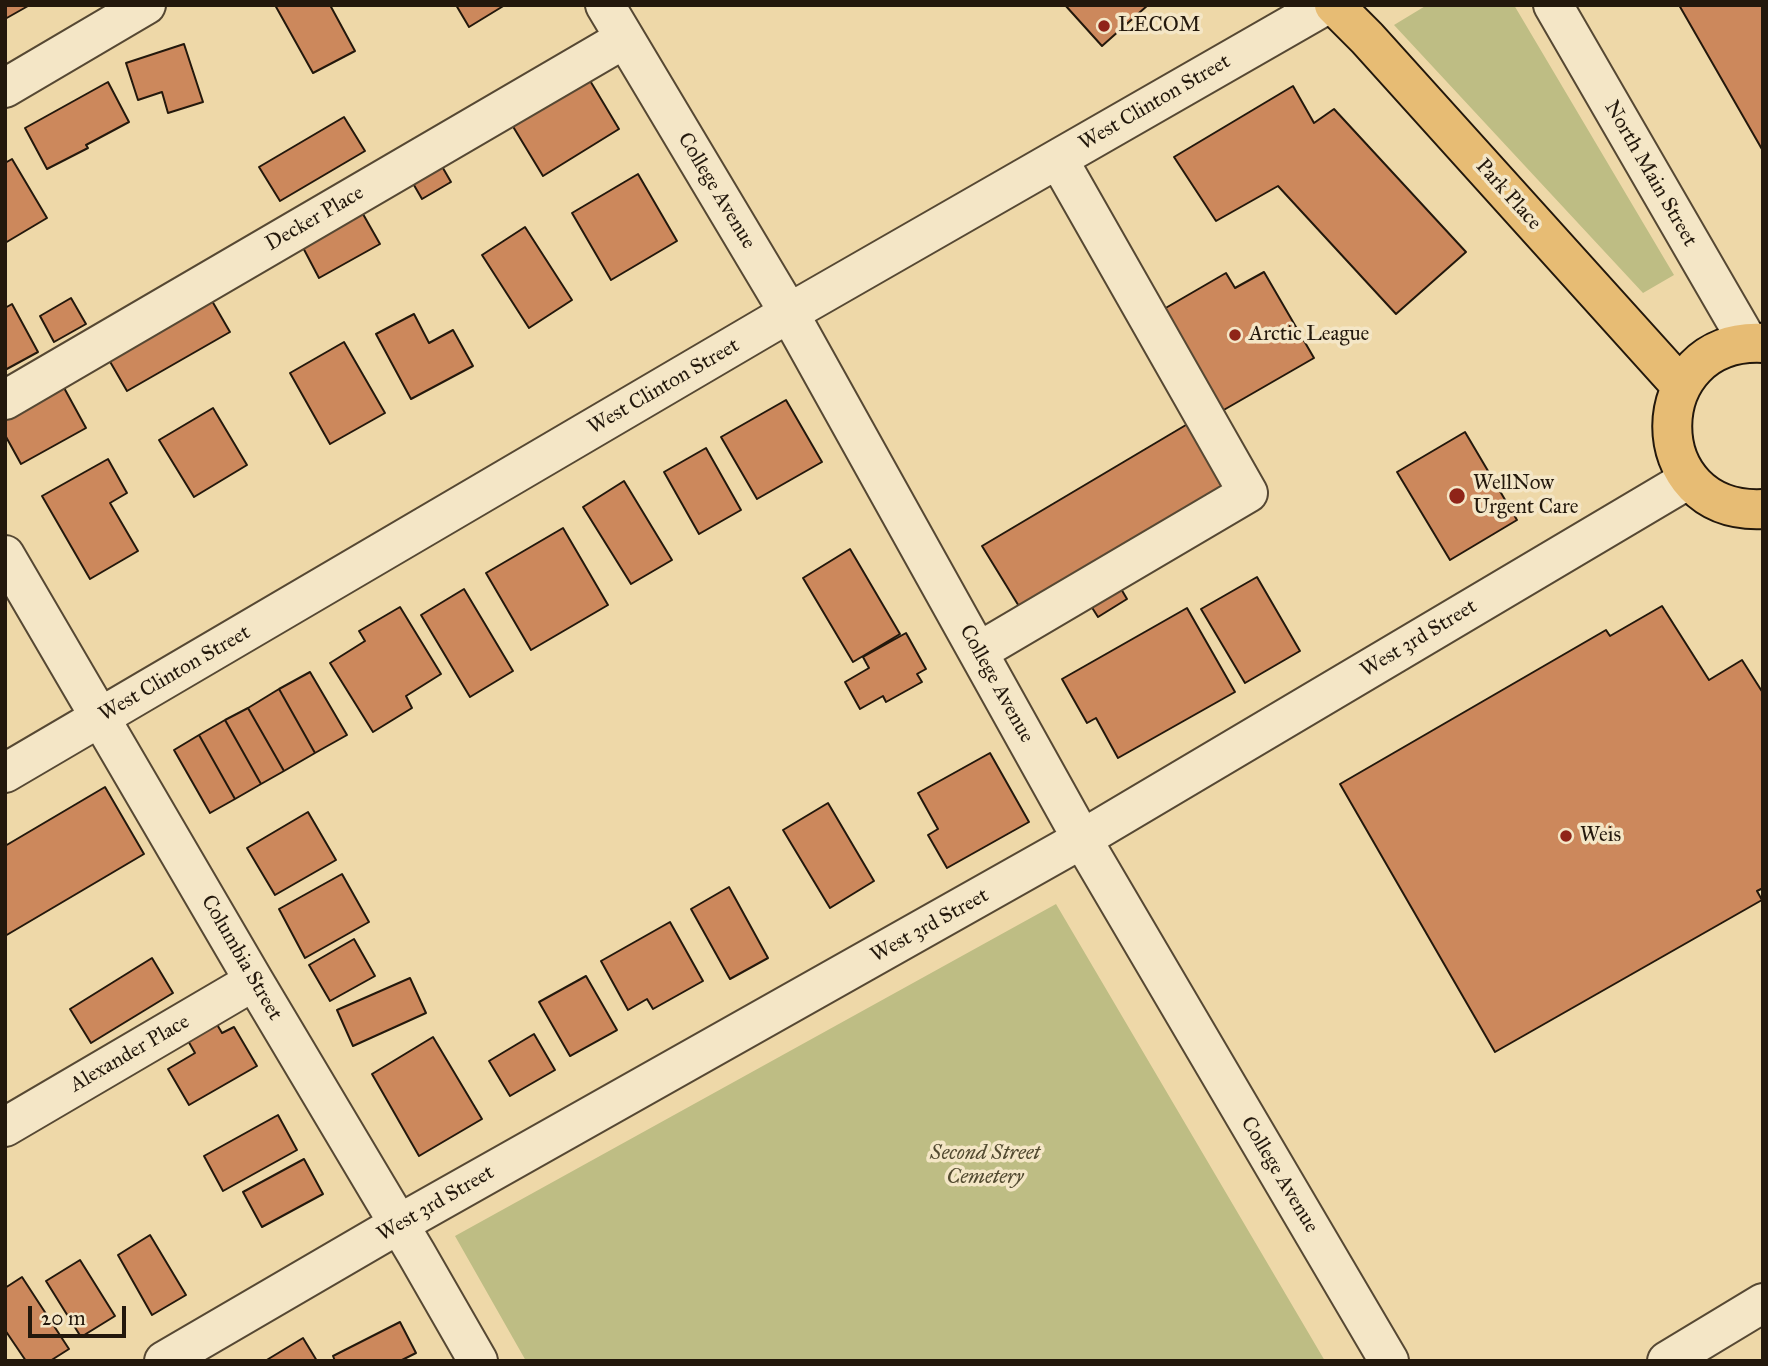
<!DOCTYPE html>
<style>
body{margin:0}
#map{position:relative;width:1768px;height:1366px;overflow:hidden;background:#eed8a8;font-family:"IM FELL Great Primer",serif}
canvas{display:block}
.frame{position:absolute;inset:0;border:7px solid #23180c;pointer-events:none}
.scale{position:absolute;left:28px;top:1306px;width:98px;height:32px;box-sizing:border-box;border:4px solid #23180c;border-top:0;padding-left:9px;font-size:21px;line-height:24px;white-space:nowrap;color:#23180c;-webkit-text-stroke:5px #f4e6c6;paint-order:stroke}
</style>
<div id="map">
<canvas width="1768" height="1366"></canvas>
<div class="frame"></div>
<div class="scale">20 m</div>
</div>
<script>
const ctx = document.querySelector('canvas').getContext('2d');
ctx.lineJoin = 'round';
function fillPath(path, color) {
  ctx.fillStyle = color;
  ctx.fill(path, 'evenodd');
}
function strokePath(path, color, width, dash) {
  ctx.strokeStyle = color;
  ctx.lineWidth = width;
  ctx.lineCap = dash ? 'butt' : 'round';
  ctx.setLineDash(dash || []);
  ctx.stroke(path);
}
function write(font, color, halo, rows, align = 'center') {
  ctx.font = font + ' "IM FELL Great Primer",serif';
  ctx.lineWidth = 7;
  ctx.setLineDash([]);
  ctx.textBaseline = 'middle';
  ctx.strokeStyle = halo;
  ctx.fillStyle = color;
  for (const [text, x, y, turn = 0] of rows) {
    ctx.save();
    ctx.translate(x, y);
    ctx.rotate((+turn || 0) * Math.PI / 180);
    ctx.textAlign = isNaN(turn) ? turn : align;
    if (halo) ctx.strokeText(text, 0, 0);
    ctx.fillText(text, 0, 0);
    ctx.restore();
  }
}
const green = new Path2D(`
 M 1427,5 L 1514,5 L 1674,275 L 1643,293 L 1394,25 Z
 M 1056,904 L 1325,1361 L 526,1361 L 455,1236 Z`);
const building = new Path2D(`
 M 5,5 L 27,5 L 28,6 L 5,19 Z
 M 275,5 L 330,5 L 355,51 L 313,73 Z
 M 456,5 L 505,5 L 469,27 Z
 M 1065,5 L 1148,5 L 1102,46 Z
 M 1679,5 L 1763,5 L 1763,151 Z
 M 184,44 L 203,102 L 168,113 L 162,92 L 138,100 L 126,63 Z
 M 583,69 L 619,129 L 543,176 L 506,115 Z
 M 108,82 L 129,122 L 86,145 L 88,148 L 47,169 L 25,128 Z
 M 1293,86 L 1314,123 L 1334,109 L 1466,252 L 1396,314 L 1278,186 L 1216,221 L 1174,157 Z
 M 344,117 L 365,151 L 280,201 L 259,167 Z
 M 436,156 L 451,182 L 422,199 L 407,173 Z
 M 12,159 L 47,218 L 5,243 L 5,163 Z
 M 638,174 L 677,241 L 611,280 L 572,213 Z
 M 359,207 L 380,244 L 319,278 L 299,240 Z
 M 525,227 L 572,300 L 529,328 L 482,255 Z
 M 1264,272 L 1314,358 L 1215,415 L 1157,313 L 1226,273 L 1235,288 Z
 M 208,294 L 230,332 L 127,391 L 105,353 Z
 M 71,298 L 86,324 L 54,342 L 40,316 Z
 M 12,304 L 38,352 L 5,370 L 5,308 Z
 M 414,314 L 429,343 L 453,330 L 473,366 L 411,399 L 376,334 Z
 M 344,342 L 385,413 L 330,444 L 290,373 Z
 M 57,375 L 86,428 L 21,464 L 5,435 L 5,404 Z
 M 786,400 L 822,462 L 757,499 L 721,437 Z
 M 213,408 L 247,465 L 194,497 L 159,440 Z
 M 1196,419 L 1238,490 L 1025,616 L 982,546 Z
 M 1465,432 L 1517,520 L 1450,560 L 1397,472 Z
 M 706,448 L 741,510 L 699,534 L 664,472 Z
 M 108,459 L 127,493 L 110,503 L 138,551 L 90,579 L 42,496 Z
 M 624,481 L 672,560 L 631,584 L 583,507 Z
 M 563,528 L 608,605 L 531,650 L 486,573 Z
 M 850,549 L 900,634 L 853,662 L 803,578 Z
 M 1114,577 L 1127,599 L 1098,617 L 1084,595 Z
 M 1257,577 L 1300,651 L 1245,683 L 1201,609 Z
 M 464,589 L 513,671 L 470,697 L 421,615 Z
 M 1662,606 L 1709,680 L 1742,660 L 1763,693 L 1763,888 L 1757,891 L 1762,900 L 1495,1052 L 1340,784 L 1606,630 L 1610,636 Z
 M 400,607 L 441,674 L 406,696 L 412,708 L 373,732 L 330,663 L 365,641 L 359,631 Z
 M 1187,608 L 1235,692 L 1118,758 L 1096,718 L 1087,723 L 1062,679 Z
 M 906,633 L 926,669 L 917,674 L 922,682 L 886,702 L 883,696 L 860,709 L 845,682 L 869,668 L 863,657 Z
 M 310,672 L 347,735 L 315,753 L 279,689 Z
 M 279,689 L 315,753 L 284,771 L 248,708 Z
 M 248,708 L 284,771 L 261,784 L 225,720 Z
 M 225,720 L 261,784 L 235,799 L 199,735 Z
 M 199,735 L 235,799 L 210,813 L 174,750 Z
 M 990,753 L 1029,822 L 947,868 L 928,835 L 938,829 L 918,793 Z
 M 105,787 L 144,854 L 5,936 L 5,846 Z
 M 828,803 L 874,881 L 830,908 L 783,830 Z
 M 308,812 L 336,860 L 275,895 L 247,848 Z
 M 342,874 L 369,922 L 305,958 L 279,909 Z
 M 729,887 L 768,958 L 730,979 L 691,909 Z
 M 670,922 L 703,981 L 653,1009 L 647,999 L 628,1010 L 601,961 Z
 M 354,939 L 375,976 L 330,1001 L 309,965 Z
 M 152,958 L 173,993 L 91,1043 L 70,1009 Z
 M 586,976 L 617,1030 L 570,1056 L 539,1002 Z
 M 410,978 L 426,1013 L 353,1046 L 337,1010 Z
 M 212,1016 L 222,1033 L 234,1027 L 257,1066 L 189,1105 L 168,1069 L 195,1053 L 183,1032 Z
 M 534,1034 L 555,1070 L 510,1096 L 489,1061 Z
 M 433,1037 L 482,1119 L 419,1156 L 372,1074 Z
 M 278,1115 L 297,1150 L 223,1191 L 204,1156 Z
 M 304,1159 L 323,1194 L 262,1227 L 243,1192 Z
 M 150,1235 L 186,1295 L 152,1315 L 118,1255 Z
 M 80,1260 L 115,1316 L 81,1337 L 46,1281 Z
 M 22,1277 L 69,1349 L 50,1361 L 26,1361 L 5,1330 L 5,1288 Z
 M 400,1322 L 416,1353 L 400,1361 L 335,1361 L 333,1356 Z
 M 303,1338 L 317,1361 L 265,1361 Z`);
const minor = new Path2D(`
 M 605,5 L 789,313 L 1082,839 L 1389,1361
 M 1553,5 L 1748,342
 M 5,88 L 146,5
 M 5,400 L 624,39
 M 5,555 L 254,981 L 416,1253 L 478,1361
 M 978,652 L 1248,493 L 1058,159
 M 5,773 L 789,313 L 1326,5
 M 5,1127 L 254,981
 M 164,1361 L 399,1224 L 1082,839 L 1689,479
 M 1667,1361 L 1763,1303`);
const major = new Path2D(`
 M 1334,5 L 1367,38 L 1681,386
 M 1763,343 C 1643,337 1641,515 1763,509`);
const markers = [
 [1104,26,7,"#8f2418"],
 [1235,335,7,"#8f2418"],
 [1457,496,9,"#8f2418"],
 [1566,836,7,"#8f2418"]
];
const poiNames = [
 ["LECOM",1118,26],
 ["Arctic League",1249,335],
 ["WellNow",1473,484],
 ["Urgent Care",1473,508],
 ["Weis",1580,836]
];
const streetNames = [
 ["West Clinton Street",1155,103,-30],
 ["North Main Street",1650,174,60],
 ["College Avenue",716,191,59],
 ["Park Place",1508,195,48],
 ["Decker Place",315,219,-30],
 ["West Clinton Street",664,387,-30],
 ["West 3rd Street",1419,639,-31],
 ["West Clinton Street",175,674,-30],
 ["College Avenue",996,684,61],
 ["West 3rd Street",930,926,-29],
 ["Columbia Street",241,958,60],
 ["Alexander Place",130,1054,-30],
 ["College Avenue",1279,1175,59],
 ["West 3rd Street",436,1204,-30]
];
const parkNames = [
 ["Second Street",985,1154],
 ["Cemetery",985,1178]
];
fillPath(green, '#bebd84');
fillPath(building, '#cc885c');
strokePath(building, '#23180c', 2);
strokePath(minor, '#564833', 42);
strokePath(major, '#23180c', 42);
strokePath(minor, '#f4e6c6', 38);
strokePath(major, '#e7bc74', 38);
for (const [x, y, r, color] of markers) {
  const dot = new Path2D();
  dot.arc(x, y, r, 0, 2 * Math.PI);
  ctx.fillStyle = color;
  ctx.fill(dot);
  strokePath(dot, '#f4e6c6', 2.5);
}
write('21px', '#23180c', '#f4e6c6', poiNames, 'left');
write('21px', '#23180c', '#f4e6c6', streetNames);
write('italic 21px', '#524a30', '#f4e6c6', parkNames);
</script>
